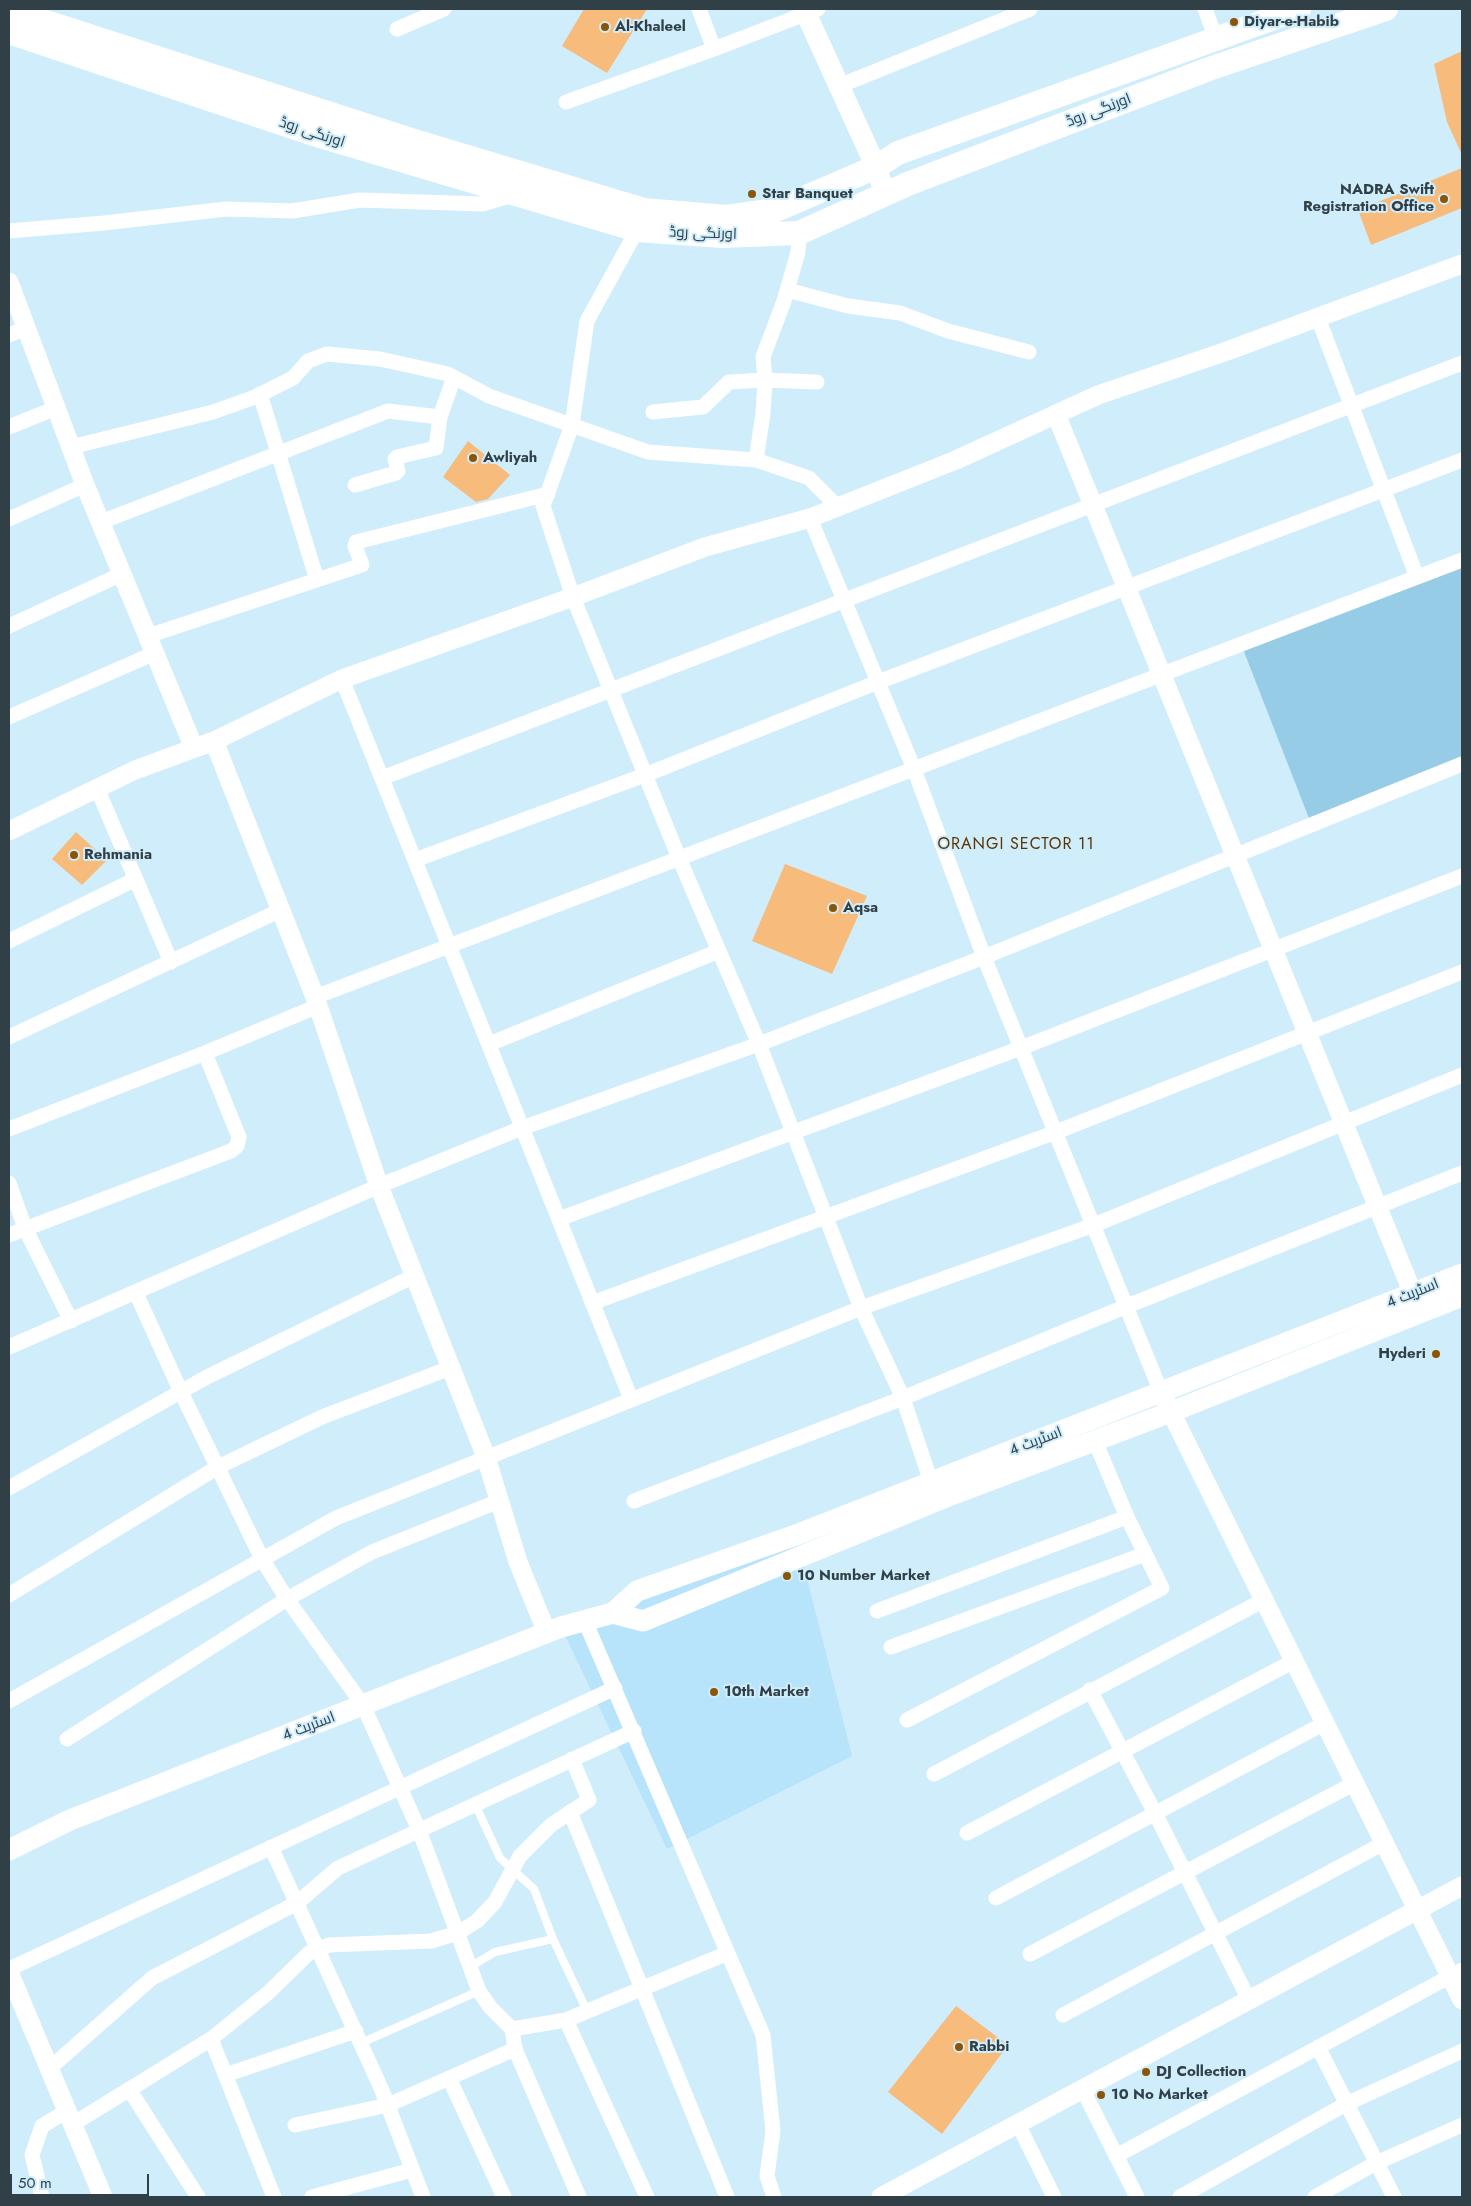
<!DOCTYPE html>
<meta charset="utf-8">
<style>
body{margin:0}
#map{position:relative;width:1471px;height:2206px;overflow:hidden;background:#cfedfb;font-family:Jost,sans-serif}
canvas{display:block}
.frame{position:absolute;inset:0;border:10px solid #313f47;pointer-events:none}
.scale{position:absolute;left:10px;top:2174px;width:139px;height:22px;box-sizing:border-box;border:2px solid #313f47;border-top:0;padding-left:6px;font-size:15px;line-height:18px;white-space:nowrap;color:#313f47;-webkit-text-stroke:4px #cfedfb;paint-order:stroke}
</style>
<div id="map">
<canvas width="1471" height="2206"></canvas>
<div class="frame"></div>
<div class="scale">50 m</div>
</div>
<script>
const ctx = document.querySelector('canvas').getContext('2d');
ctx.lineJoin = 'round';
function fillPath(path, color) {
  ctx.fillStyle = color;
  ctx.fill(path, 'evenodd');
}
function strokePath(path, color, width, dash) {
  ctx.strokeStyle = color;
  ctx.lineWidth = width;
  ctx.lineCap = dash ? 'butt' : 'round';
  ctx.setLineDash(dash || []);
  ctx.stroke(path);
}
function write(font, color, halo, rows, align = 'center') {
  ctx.font = font + ' Jost,Cairo,sans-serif';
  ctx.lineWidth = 4;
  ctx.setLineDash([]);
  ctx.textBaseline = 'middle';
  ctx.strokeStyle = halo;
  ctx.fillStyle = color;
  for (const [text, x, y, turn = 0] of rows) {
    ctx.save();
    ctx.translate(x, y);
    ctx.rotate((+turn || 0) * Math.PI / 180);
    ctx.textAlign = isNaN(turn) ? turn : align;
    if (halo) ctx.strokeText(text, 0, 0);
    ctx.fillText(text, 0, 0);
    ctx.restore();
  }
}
const built = new Path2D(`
 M 796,1535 L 852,1756 L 667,1849 L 561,1627 Z`);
const green = new Path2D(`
 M 1462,560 L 1462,764 L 1312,826 L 1241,644 Z`);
const building = new Path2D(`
 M 584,9 L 647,9 L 607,73 L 562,46 Z
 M 1462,51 L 1462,155 L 1447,122 L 1434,64 Z
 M 1462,168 L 1462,208 L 1371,245 L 1358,210 Z
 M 468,441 L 510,475 L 488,499 L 476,502 L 443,477 Z
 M 76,832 L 107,860 L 82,885 L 52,859 Z
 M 785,864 L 867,896 L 832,974 L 752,941 Z
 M 956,2006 L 1008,2045 L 942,2134 L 888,2092 Z`);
const service = new Path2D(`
 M 475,1804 L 500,1858 L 534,1889 L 553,1939
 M 470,1967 L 495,1952 L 553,1939 L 587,2011
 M 361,2043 L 479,1991`);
const minor = new Path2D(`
 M 699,9 L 714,49 L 818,9
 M 1205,9 L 1216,39
 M 397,29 L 444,9
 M 839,86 L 1030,9
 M 566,102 L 714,49
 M 637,230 L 587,321 L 572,425 L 543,506 L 573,597 L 679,858 L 759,1044 L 861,1308 L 903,1398 L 931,1482
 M 9,231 L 104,223 L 226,209 L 292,211 L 360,200 L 482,204 L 514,195
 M 787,290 L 848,306 L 900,313 L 948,331 L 1029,352
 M 1318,318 L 1417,577
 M 9,335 L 27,328
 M 260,394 L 317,580
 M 653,412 L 703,407 L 729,382 L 765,380 L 817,382
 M 9,427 L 56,408
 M 71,447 L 213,412 L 255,397 L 293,378 L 308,361 L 327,354 L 380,359 L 448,374 L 489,396 L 648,452 L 756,460 L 809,478 L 838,507
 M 756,460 L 763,414 L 765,380 L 763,357 L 784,301 L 798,252 L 799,233
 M 355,485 L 396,473 L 398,471 L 395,459 L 397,457 L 436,448 L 440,417 L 454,377
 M 810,518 L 914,769 L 984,957 L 1161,1392
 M 9,519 L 85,485
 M 101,522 L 388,411 L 440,417
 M 9,626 L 122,574
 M 148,636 L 362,565 L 355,546 L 356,542 L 548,494
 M 342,679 L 631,1399
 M 9,717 L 155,653
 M 382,778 L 1462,363
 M 97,788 L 171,962
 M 415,860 L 645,775 L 878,682 L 1462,460
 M 9,941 L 136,879
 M 315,997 L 1462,560
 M 9,1037 L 281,910
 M 489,1044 L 719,951
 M 9,1129 L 205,1053 L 318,1006
 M 9,1183 L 25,1228 L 71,1321
 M 559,1219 L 1021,1048 L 1462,876
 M 9,1235 L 231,1151 L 237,1146 L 239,1137 L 205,1053
 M 136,1293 L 181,1392 L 262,1559 L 287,1599 L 363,1705 L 419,1830 L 479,1991 L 490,2007 L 512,2029 L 515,2049 L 579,2197
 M 592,1303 L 1056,1132 L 1462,972
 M 9,1347 L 379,1186 L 522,1128 L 759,1044 L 984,957 L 1462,764
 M 9,1488 L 207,1377 L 414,1276
 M 634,1501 L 903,1398 L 1127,1306 L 1462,1173
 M 9,1595 L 218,1467 L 322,1417 L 450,1368
 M 877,1611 L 1127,1517
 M 585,1621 L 763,2035 L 773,2131 L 767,2176 L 774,2197
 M 891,1647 L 1145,1554
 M 1090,1690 L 1155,1813 L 1249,2000
 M 9,1701 L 336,1518 L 861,1308 L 1094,1225 L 1462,1075
 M 907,1720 L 1162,1588 L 1127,1517 L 1095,1441
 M 67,1739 L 287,1599 L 372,1552 L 499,1501
 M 934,1774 L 1264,1600
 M 570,1812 L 727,2197
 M 967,1833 L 1294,1661
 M 271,1847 L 381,2088 L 423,2197
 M 996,1898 L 1325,1723
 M 1030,1954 L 1355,1783
 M 9,1969 L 615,1688
 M 1063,2015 L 1384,1843
 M 566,2020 L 647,2197
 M 512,2029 L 566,2020 L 728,1953
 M 211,2039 L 274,2197
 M 1318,2047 L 1394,2197
 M 49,2069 L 152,1978 L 297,1903 L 338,1868 L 634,1731
 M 225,2075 L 356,2031
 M 449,2078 L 504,2197
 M 129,2089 L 198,2197
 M 1083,2090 L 1137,2197
 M 73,2124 L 211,2039 L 268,1993 L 309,1953 L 329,1945 L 431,1941 L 458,1933 L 477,1921 L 495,1902 L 520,1856 L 551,1825 L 589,1800 L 572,1759
 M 1018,2124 L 1054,2197
 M 295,2125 L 388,2105 L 515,2049
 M 1116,2156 L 1462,1970
 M 42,2197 L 32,2155 L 42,2126 L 67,2111
 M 312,2197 L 412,2170
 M 1180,2197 L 1346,2104 L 1462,2051
 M 1315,2197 L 1376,2163 L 1462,2125`);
const tertiary = new Path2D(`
 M 9,282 L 85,485 L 194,748
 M 1056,414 L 1413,1294
 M 214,741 L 315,997 L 379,1186 L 486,1457 L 518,1562 L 547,1633
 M 9,831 L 135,770 L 214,741 L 342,679 L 573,597 L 705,547 L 810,518 L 956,460 L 1098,395 L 1227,351 L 1462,264
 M 1164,1398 L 1462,2000
 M 9,1972 L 103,2197
 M 881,2197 L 1462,1886`);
const secondary = new Path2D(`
 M 804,9 L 876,167 L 885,194
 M 613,1613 L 643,1621 L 946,1497 L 1171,1412 L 1462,1296
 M 9,1850 L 70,1820 L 561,1627 L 613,1613 L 637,1591 L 796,1535 L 1462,1274`);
const primary = new Path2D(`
 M 9,10 L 414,141 L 644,210 L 726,217 L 776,210 L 876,167 L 898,153 L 1299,9
 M 9,32 L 320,136 L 637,230 L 722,236 L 799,233 L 910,183 L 1209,69 L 1386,9`);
const markers = [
 [1234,22,5,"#8b5505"],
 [605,27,5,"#8b5505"],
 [752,194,5,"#8b5505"],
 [1444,199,5,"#8b5505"],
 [473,458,5,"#8b5505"],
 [74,855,5,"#8b5505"],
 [833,908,5,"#8b5505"],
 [1436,1354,5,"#8b5505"],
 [787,1576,5,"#8b5505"],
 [714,1692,5,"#8b5505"],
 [959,2047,5,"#8b5505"],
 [1146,2072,5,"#8b5505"],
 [1101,2095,5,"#8b5505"]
];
const poiNames = [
 ["Diyar-e-Habib",1244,22],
 ["Al-Khaleel",615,27],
 ["NADRA Swift",1434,190,"right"],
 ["Registration Office",1434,207,"right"],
 ["Star Banquet",762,194],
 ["Awliyah",483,458],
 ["Rehmania",84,855],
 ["Aqsa",843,908],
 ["Hyderi",1426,1354,"right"],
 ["10 Number Market",797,1576],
 ["10th Market",724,1692],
 ["Rabbi",969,2047],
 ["DJ Collection",1156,2072],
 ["10 No Market",1111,2095]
];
const streetNames = [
 ["اورنگی روڈ",1099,111,-21],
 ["اورنگی روڈ",312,133,18],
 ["اورنگی روڈ",703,234,2],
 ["اسٹریٹ 4",1413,1294,-22],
 ["اسٹریٹ 4",1036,1442,-21],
 ["اسٹریٹ 4",309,1727,-21]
];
const neighbourhoodNames = [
 ["ORANGI SECTOR 11",1016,845]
];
fillPath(built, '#b7e4fa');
fillPath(green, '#96cce5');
fillPath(building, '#f7bb7b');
strokePath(service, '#fff', 8);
strokePath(minor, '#fff', 15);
strokePath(tertiary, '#fff', 19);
strokePath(secondary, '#fff', 21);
strokePath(primary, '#fff', 24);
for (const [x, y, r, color] of markers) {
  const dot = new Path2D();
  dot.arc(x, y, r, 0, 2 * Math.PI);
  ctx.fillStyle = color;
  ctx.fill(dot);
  strokePath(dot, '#cfedfb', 2);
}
write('bold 15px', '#313f47', '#cfedfb', poiNames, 'left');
write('15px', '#313f47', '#cfedfb', streetNames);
ctx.letterSpacing = '1px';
write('16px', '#5a3501', '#cfedfb', neighbourhoodNames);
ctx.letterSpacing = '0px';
</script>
